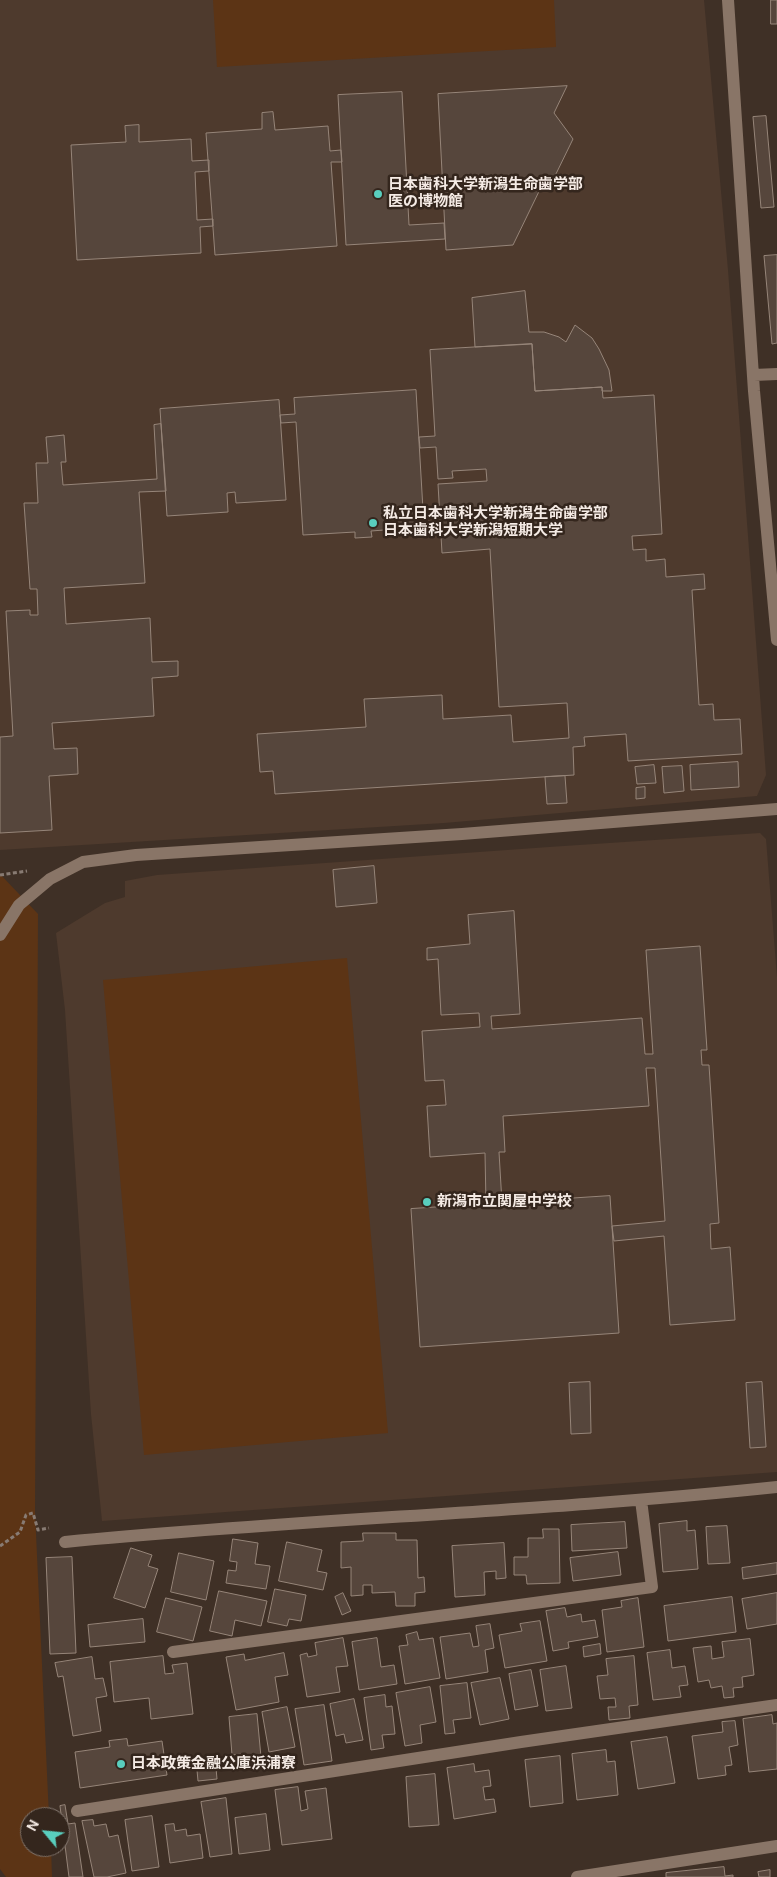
<!DOCTYPE html>
<meta charset="utf-8">
<style>
body{margin:0}
#map{position:relative;width:777px;height:1877px;overflow:hidden;background:#3f3026;font-family:"DM Sans",sans-serif}
canvas{display:block}
.north{position:absolute;left:20px;top:1807px;width:50px;height:50px;box-sizing:border-box;background:#34261d;border:1px solid #81756d;border-radius:50%;rotate:298deg;font-size:14px;font-weight:700;line-height:20px;text-align:center;color:#f5ebe5}
.north::after{content:'';display:block;margin:auto;width:18px;height:22px;background:#59cebe;clip-path:polygon(50% 0,100% 100%,50% 72%,0 100%)}
</style>
<div id="map">
<canvas width="777" height="1877"></canvas>
<div class="north">N</div>
</div>
<script>
const ctx = document.querySelector('canvas').getContext('2d');
ctx.lineJoin = 'round';
function fillPath(path, color) {
  ctx.fillStyle = color;
  ctx.fill(path, 'evenodd');
}
function strokePath(path, color, width, dash) {
  ctx.strokeStyle = color;
  ctx.lineWidth = width;
  ctx.lineCap = dash ? 'butt' : 'round';
  ctx.setLineDash(dash || []);
  ctx.stroke(path);
}
function write(font, color, halo, rows, align = 'center') {
  ctx.font = font + ' "DM Sans","Noto Sans JP",sans-serif';
  ctx.lineWidth = 5;
  ctx.setLineDash([]);
  ctx.textBaseline = 'middle';
  ctx.strokeStyle = halo;
  ctx.fillStyle = color;
  for (const [text, x, y, turn = 0] of rows) {
    ctx.save();
    ctx.translate(x, y);
    ctx.rotate((+turn || 0) * Math.PI / 180);
    ctx.textAlign = isNaN(turn) ? turn : align;
    if (halo) ctx.strokeText(text, 0, 0);
    ctx.fillText(text, 0, 0);
    ctx.restore();
  }
}
const built = new Path2D(`
 M 0,0 L 704,0 L 728,270 L 766,775 L 757,796 L 444,823 L 0,850 Z
 M 760,833 L 766,839 L 777,977 L 777,1472 L 102,1521 L 91,1414 L 65,1010 L 56,933 L 105,903 L 125,897 L 125,881 L 157,875 L 549,847 Z`);
const green = new Path2D(`
 M 213,0 L 554,0 L 556,47 L 217,67 Z
 M 0,874 L 38,914 L 35,1512 L 49,1817 L 30,1817 L 30,1847 L 51,1847 L 52,1877 L 6,1877 L 0,1869 Z
 M 347,958 L 388,1433 L 144,1455 L 103,980 Z`);
const building = new Path2D(`
 M 771,0 L 777,0 L 777,24 L 771,24 Z
 M 567,86 L 554,113 L 573,139 L 553,180 L 546,177 L 513,245 L 446,250 L 438,94 Z
 M 402,92 L 409,225 L 444,223 L 445,239 L 346,245 L 338,95 Z
 M 273,112 L 275,130 L 328,126 L 330,151 L 341,150 L 342,162 L 331,162 L 337,246 L 215,255 L 206,133 L 262,129 L 262,113 Z
 M 766,116 L 774,207 L 761,208 L 753,117 Z
 M 139,125 L 139,142 L 191,139 L 192,161 L 209,160 L 209,171 L 195,172 L 197,220 L 213,219 L 213,226 L 200,227 L 201,253 L 77,260 L 71,145 L 126,142 L 125,126 Z
 M 777,255 L 777,343 L 772,344 L 764,256 Z
 M 525,291 L 529,332 L 544,332 L 559,337 L 566,342 L 575,325 L 592,338 L 599,349 L 609,370 L 612,391 L 602,391 L 602,387 L 535,391 L 532,344 L 475,347 L 472,298 Z
 M 532,344 L 535,391 L 602,387 L 603,398 L 654,395 L 662,534 L 632,536 L 633,550 L 646,549 L 646,561 L 665,559 L 666,577 L 704,574 L 705,589 L 692,590 L 699,705 L 713,704 L 714,720 L 740,719 L 742,754 L 628,761 L 626,734 L 584,737 L 585,746 L 573,747 L 574,775 L 275,794 L 273,771 L 260,772 L 257,734 L 366,727 L 364,699 L 442,695 L 443,719 L 511,715 L 513,742 L 569,738 L 567,703 L 499,707 L 490,549 L 442,553 L 438,484 L 487,481 L 486,469 L 452,471 L 453,478 L 438,479 L 436,447 L 420,448 L 419,437 L 435,436 L 430,350 Z
 M 416,390 L 424,527 L 371,531 L 372,537 L 355,538 L 355,532 L 303,535 L 296,422 L 281,423 L 280,415 L 295,414 L 294,398 Z
 M 279,400 L 286,500 L 236,503 L 235,492 L 227,493 L 228,512 L 167,516 L 160,409 Z
 M 161,424 L 166,491 L 139,492 L 145,583 L 64,588 L 66,624 L 150,618 L 152,662 L 178,661 L 178,676 L 152,678 L 154,716 L 52,723 L 54,749 L 77,748 L 78,774 L 49,776 L 52,830 L 0,833 L 0,737 L 13,736 L 6,611 L 30,610 L 30,615 L 38,615 L 37,589 L 30,589 L 24,503 L 38,503 L 36,463 L 48,463 L 46,437 L 64,435 L 66,462 L 61,462 L 63,485 L 157,479 L 154,425 Z
 M 738,762 L 739,787 L 691,790 L 690,765 Z
 M 654,765 L 656,783 L 637,784 L 635,767 Z
 M 682,766 L 684,791 L 664,793 L 662,767 Z
 M 565,776 L 567,803 L 547,804 L 545,777 Z
 M 645,787 L 645,798 L 636,799 L 636,788 Z
 M 374,866 L 377,903 L 336,907 L 333,870 Z
 M 514,911 L 520,1014 L 491,1016 L 492,1029 L 642,1018 L 645,1054 L 653,1054 L 646,950 L 700,946 L 707,1050 L 701,1050 L 702,1065 L 709,1065 L 719,1223 L 710,1224 L 711,1249 L 730,1247 L 735,1320 L 670,1325 L 664,1236 L 614,1241 L 612,1226 L 665,1221 L 655,1068 L 646,1068 L 649,1106 L 503,1116 L 505,1152 L 499,1152 L 502,1203 L 486,1204 L 485,1153 L 430,1157 L 427,1106 L 446,1105 L 444,1080 L 425,1081 L 422,1031 L 480,1027 L 479,1013 L 441,1015 L 438,959 L 427,960 L 427,948 L 470,944 L 468,915 Z
 M 610,1196 L 619,1333 L 420,1347 L 411,1209 Z
 M 590,1382 L 591,1433 L 571,1434 L 569,1383 Z
 M 762,1382 L 766,1447 L 750,1448 L 746,1383 Z
 M 687,1521 L 687,1531 L 695,1530 L 698,1569 L 663,1572 L 659,1524 Z
 M 625,1522 L 627,1548 L 572,1551 L 571,1525 Z
 M 727,1526 L 730,1563 L 708,1564 L 706,1527 Z
 M 543,1529 L 559,1529 L 560,1583 L 527,1584 L 526,1575 L 514,1575 L 514,1557 L 528,1557 L 528,1538 L 543,1538 Z
 M 363,1533 L 396,1533 L 396,1540 L 417,1540 L 418,1578 L 424,1577 L 425,1592 L 415,1593 L 415,1606 L 396,1606 L 395,1592 L 372,1593 L 372,1585 L 363,1585 L 363,1595 L 351,1596 L 351,1567 L 341,1568 L 341,1542 L 363,1541 Z
 M 233,1539 L 258,1543 L 255,1564 L 270,1566 L 266,1589 L 226,1583 L 228,1570 L 236,1571 L 237,1562 L 230,1561 Z
 M 287,1542 L 322,1550 L 317,1571 L 327,1573 L 323,1590 L 279,1581 Z
 M 504,1543 L 506,1578 L 496,1579 L 496,1571 L 484,1572 L 485,1595 L 455,1597 L 452,1546 Z
 M 131,1548 L 152,1555 L 148,1566 L 158,1569 L 145,1608 L 114,1598 Z
 M 618,1552 L 621,1575 L 573,1581 L 570,1558 Z
 M 179,1553 L 214,1561 L 206,1600 L 171,1592 Z
 M 72,1557 L 76,1653 L 50,1654 L 46,1558 Z
 M 777,1563 L 777,1574 L 743,1579 L 742,1568 Z
 M 275,1589 L 306,1595 L 301,1621 L 289,1619 L 287,1626 L 268,1622 Z
 M 219,1591 L 267,1601 L 261,1626 L 235,1620 L 232,1636 L 210,1631 Z
 M 343,1593 L 351,1611 L 342,1615 L 335,1597 Z
 M 777,1593 L 777,1624 L 747,1629 L 742,1599 Z
 M 732,1597 L 736,1632 L 668,1641 L 664,1606 Z
 M 166,1598 L 202,1607 L 193,1641 L 157,1632 Z
 M 638,1598 L 644,1647 L 607,1652 L 602,1610 L 622,1607 L 621,1601 Z
 M 565,1608 L 567,1617 L 581,1614 L 582,1622 L 595,1620 L 598,1637 L 568,1642 L 569,1648 L 553,1651 L 546,1611 Z
 M 143,1619 L 145,1642 L 90,1647 L 88,1625 Z
 M 540,1621 L 547,1661 L 505,1668 L 499,1635 L 522,1631 L 520,1624 Z
 M 490,1624 L 494,1648 L 485,1650 L 488,1672 L 446,1679 L 440,1637 L 470,1633 L 473,1647 L 479,1646 L 476,1626 Z
 M 417,1632 L 419,1640 L 433,1638 L 440,1678 L 405,1684 L 399,1646 L 408,1645 L 406,1635 Z
 M 343,1638 L 348,1666 L 336,1667 L 340,1692 L 307,1697 L 300,1655 L 307,1653 L 308,1657 L 317,1655 L 315,1643 Z
 M 377,1638 L 381,1667 L 394,1665 L 397,1684 L 359,1690 L 352,1642 Z
 M 750,1639 L 754,1675 L 742,1677 L 743,1687 L 733,1688 L 734,1697 L 724,1698 L 722,1686 L 711,1688 L 709,1680 L 698,1682 L 693,1648 L 711,1646 L 712,1659 L 724,1657 L 722,1642 Z
 M 600,1644 L 601,1654 L 584,1657 L 583,1647 Z
 M 670,1650 L 672,1668 L 685,1666 L 688,1685 L 679,1686 L 681,1697 L 653,1700 L 647,1653 Z
 M 284,1653 L 288,1675 L 275,1677 L 279,1702 L 236,1710 L 226,1657 L 244,1654 L 245,1660 Z
 M 163,1656 L 165,1674 L 174,1673 L 172,1665 L 187,1663 L 193,1714 L 151,1719 L 149,1698 L 114,1702 L 110,1662 Z
 M 634,1656 L 638,1705 L 629,1706 L 630,1718 L 609,1720 L 608,1707 L 616,1707 L 615,1698 L 600,1699 L 597,1676 L 608,1675 L 606,1659 Z
 M 92,1657 L 95,1679 L 103,1678 L 107,1696 L 96,1698 L 101,1731 L 73,1736 L 63,1676 L 58,1677 L 55,1663 Z
 M 566,1666 L 572,1708 L 546,1711 L 540,1670 Z
 M 531,1670 L 538,1706 L 515,1710 L 509,1674 Z
 M 500,1678 L 509,1719 L 480,1725 L 471,1683 Z
 M 467,1683 L 471,1718 L 453,1720 L 455,1733 L 445,1734 L 440,1686 Z
 M 430,1687 L 436,1722 L 420,1725 L 422,1743 L 405,1746 L 396,1693 Z
 M 385,1695 L 386,1707 L 392,1706 L 395,1734 L 382,1735 L 384,1748 L 371,1750 L 364,1698 Z
 M 354,1699 L 363,1740 L 346,1743 L 344,1734 L 336,1736 L 330,1704 Z
 M 324,1705 L 332,1761 L 304,1765 L 295,1709 Z
 M 287,1707 L 295,1747 L 269,1752 L 262,1712 Z
 M 257,1714 L 262,1768 L 242,1770 L 241,1754 L 232,1755 L 229,1717 Z
 M 772,1715 L 773,1724 L 777,1723 L 777,1769 L 749,1772 L 743,1719 Z
 M 735,1721 L 738,1745 L 729,1747 L 732,1765 L 725,1766 L 726,1775 L 698,1779 L 692,1736 L 723,1732 L 722,1722 Z
 M 667,1737 L 675,1783 L 638,1789 L 631,1742 Z
 M 127,1739 L 128,1746 L 162,1741 L 167,1775 L 80,1788 L 75,1752 L 110,1747 L 109,1741 Z
 M 606,1750 L 607,1762 L 615,1761 L 618,1795 L 577,1800 L 572,1754 Z
 M 560,1756 L 563,1803 L 530,1807 L 525,1760 Z
 M 474,1764 L 475,1772 L 489,1770 L 491,1786 L 483,1787 L 485,1800 L 494,1799 L 496,1812 L 454,1819 L 447,1768 Z
 M 216,1768 L 217,1779 L 198,1781 L 197,1770 Z
 M 435,1774 L 439,1825 L 409,1827 L 406,1777 Z
 M 298,1787 L 301,1811 L 308,1809 L 305,1791 L 326,1788 L 332,1839 L 282,1845 L 275,1790 Z
 M 226,1798 L 232,1854 L 210,1857 L 201,1802 Z
 M 65,1805 L 68,1824 L 75,1823 L 83,1877 L 69,1877 L 60,1806 Z
 M 266,1814 L 270,1850 L 239,1854 L 235,1818 Z
 M 152,1816 L 159,1867 L 132,1871 L 125,1820 Z
 M 93,1820 L 94,1826 L 106,1824 L 109,1837 L 118,1835 L 126,1873 L 107,1877 L 94,1877 L 82,1821 Z
 M 174,1824 L 175,1831 L 186,1829 L 187,1836 L 200,1834 L 203,1858 L 170,1863 L 165,1825 Z
 M 724,1867 L 725,1876 L 733,1875 L 733,1877 L 666,1877 L 666,1873 Z
 M 770,1870 L 770,1877 L 759,1877 L 758,1872 Z`);
const path = new Path2D(`
 M 0,875 L 27,871
 M 0,1546 L 20,1532 L 26,1515 L 33,1513 L 38,1530 L 49,1528`);
const minor = new Path2D(`
 M 728,0 L 754,391 L 777,640
 M 754,375 L 777,374
 M 0,935 L 19,905 L 50,879 L 83,862 L 136,855 L 462,834 L 777,809
 M 65,1542 C 302,1519 540,1512 777,1487
 M 173,1652 L 652,1587 L 641,1500
 M 77,1811 L 521,1742 L 777,1705
 M 577,1877 L 777,1846`);
const markers = [
 [378,194,5,"#59cebe"],
 [373,523,5,"#59cebe"],
 [427,1202,5,"#59cebe"],
 [121,1764,5,"#59cebe"]
];
const poiNames = [
 ["日本歯科大学新潟生命歯学部",388,185],
 ["医の博物館",388,202],
 ["私立日本歯科大学新潟生命歯学部",383,514],
 ["日本歯科大学新潟短期大学",383,531],
 ["新潟市立関屋中学校",437,1202],
 ["日本政策金融公庫浜浦寮",131,1764]
];
fillPath(built, '#4e3a2d');
fillPath(green, '#5c3415');
fillPath(building, '#56463c');
strokePath(building, '#968579', 1);
strokePath(path, '#887b73', 3, [4, 2.5]);
strokePath(minor, '#897567', 12);
for (const [x, y, r, color] of markers) {
  const dot = new Path2D();
  dot.arc(x, y, r, 0, 2 * Math.PI);
  ctx.fillStyle = color;
  ctx.fill(dot);
  strokePath(dot, '#34261d', 2);
}
write('bold 15px', '#f5ebe5', '#34261d', poiNames, 'left');
</script>
